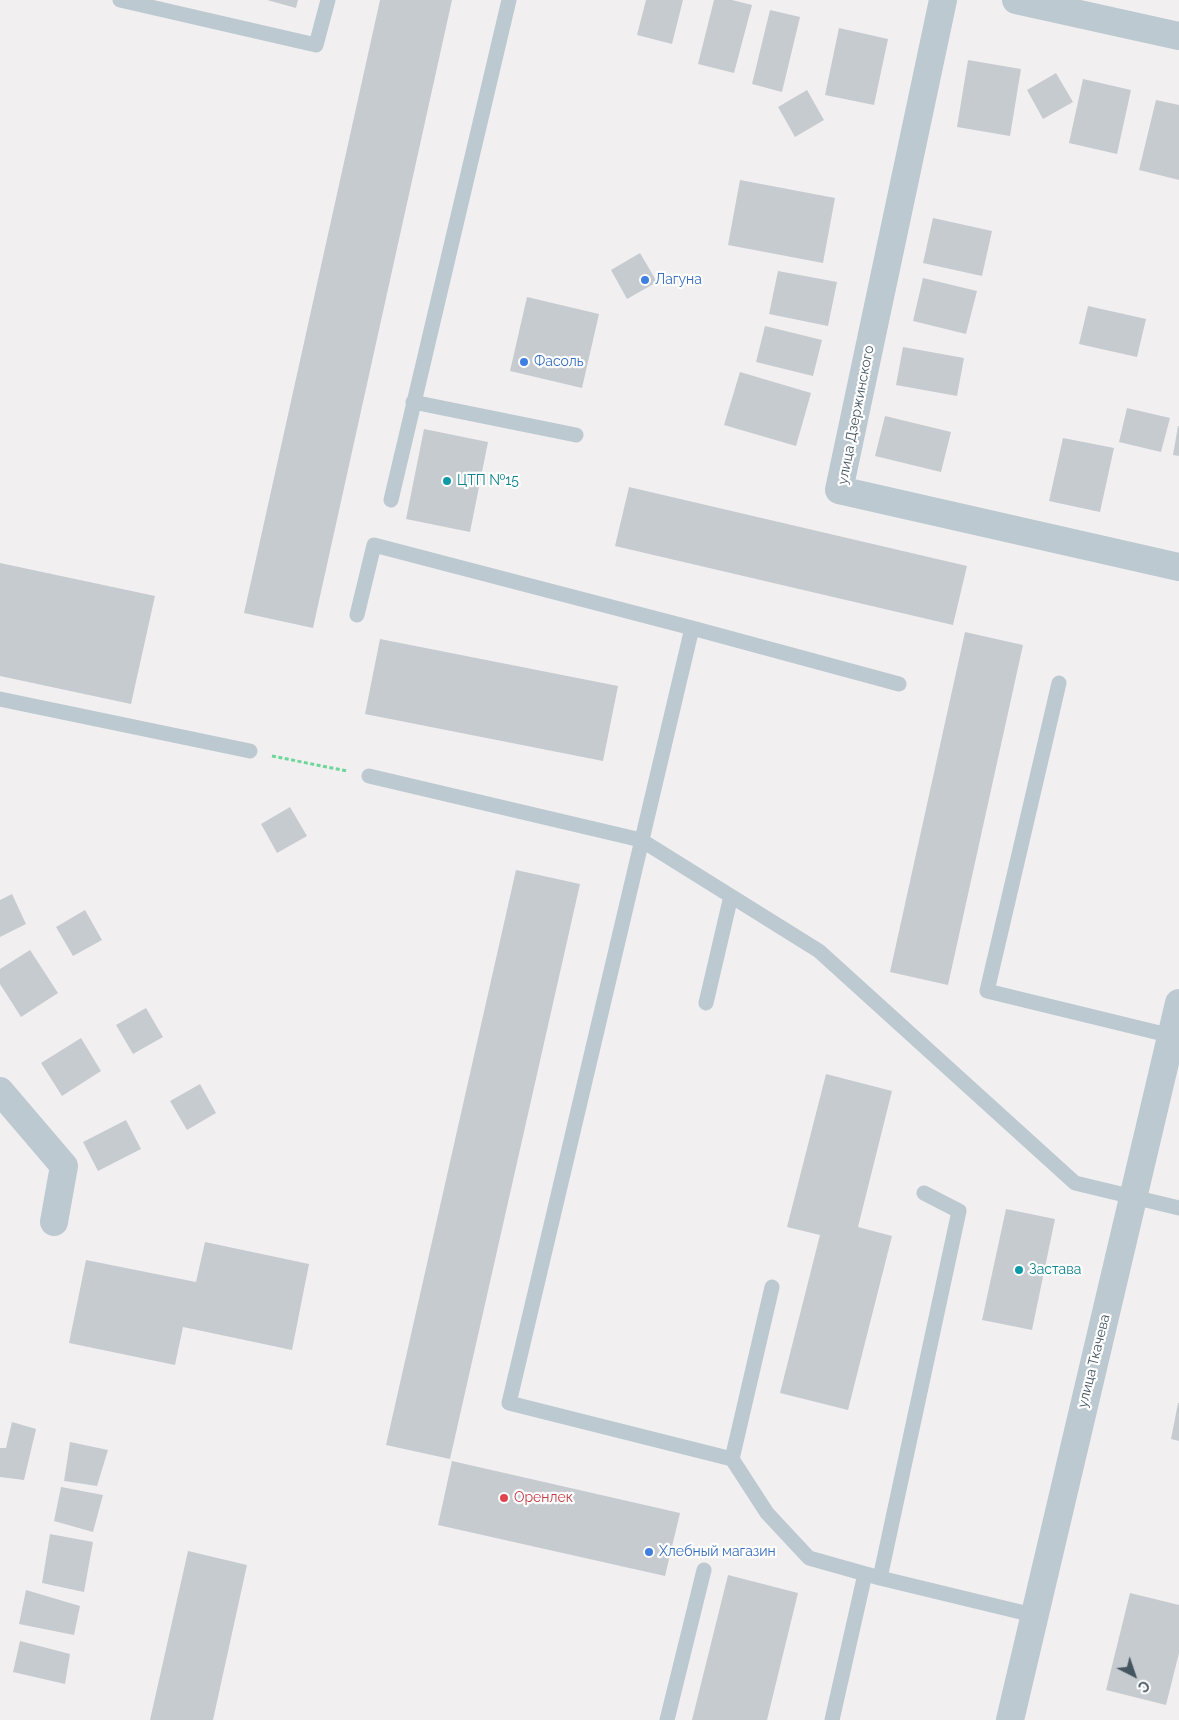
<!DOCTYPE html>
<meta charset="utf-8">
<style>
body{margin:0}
#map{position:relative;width:1179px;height:1720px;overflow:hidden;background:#f2eff0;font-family:Raleway,sans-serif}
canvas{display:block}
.north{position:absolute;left:1109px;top:1650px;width:50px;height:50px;-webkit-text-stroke:4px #fff;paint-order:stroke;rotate:139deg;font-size:14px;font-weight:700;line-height:20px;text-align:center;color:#455660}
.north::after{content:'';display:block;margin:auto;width:18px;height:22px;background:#455660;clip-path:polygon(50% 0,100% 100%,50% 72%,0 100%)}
</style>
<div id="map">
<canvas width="1179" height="1720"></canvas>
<div class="north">С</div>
</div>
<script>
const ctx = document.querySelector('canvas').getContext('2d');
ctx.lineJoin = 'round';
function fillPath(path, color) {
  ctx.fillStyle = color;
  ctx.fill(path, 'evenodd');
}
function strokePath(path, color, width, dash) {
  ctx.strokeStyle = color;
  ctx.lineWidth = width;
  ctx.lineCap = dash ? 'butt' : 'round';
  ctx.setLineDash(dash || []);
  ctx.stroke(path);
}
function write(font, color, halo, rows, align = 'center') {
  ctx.font = font + ' Raleway,sans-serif';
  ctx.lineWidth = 4.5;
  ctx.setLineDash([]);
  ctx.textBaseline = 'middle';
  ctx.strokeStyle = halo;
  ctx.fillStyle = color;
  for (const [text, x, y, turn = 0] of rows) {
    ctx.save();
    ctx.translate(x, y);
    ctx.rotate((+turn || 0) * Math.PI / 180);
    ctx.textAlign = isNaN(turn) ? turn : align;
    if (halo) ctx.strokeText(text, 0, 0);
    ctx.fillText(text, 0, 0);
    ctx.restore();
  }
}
const building = new Path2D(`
 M 267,0 L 298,0 L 296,8 Z
 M 380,0 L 452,0 L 313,628 L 244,613 Z
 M 646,0 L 683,0 L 672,44 L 637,35 Z
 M 714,0 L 732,0 L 752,5 L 734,73 L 698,64 Z
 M 770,10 L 800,17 L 782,92 L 752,84 Z
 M 839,28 L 888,39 L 874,105 L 825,95 Z
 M 968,60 L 1021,69 L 1010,136 L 957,127 Z
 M 1056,73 L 1073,102 L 1043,119 L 1027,90 Z
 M 1083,79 L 1131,90 L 1117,154 L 1069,143 Z
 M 807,90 L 824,120 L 795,137 L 778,107 Z
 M 1156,100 L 1179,105 L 1179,180 L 1139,170 Z
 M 740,180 L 835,198 L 823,263 L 728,245 Z
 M 933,218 L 992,231 L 982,276 L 923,263 Z
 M 640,253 L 657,282 L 627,299 L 611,270 Z
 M 778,271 L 837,282 L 828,326 L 769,314 Z
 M 923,278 L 977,291 L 966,334 L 913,321 Z
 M 527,297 L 599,314 L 582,388 L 510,371 Z
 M 1088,306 L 1146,319 L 1137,357 L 1079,344 Z
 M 765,326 L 822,340 L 813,376 L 756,362 Z
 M 903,347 L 964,358 L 957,396 L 896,385 Z
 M 740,372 L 811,393 L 796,446 L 724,425 Z
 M 1127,408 L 1170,418 L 1161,452 L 1119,442 Z
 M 885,416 L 951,432 L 941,472 L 875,456 Z
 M 1178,426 L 1179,426 L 1179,456 L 1173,455 Z
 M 424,429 L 488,442 L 470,532 L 406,519 Z
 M 1063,438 L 1114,448 L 1100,512 L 1049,501 Z
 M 629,487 L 967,566 L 953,625 L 615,546 Z
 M 0,563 L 155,596 L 131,704 L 0,676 Z
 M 965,632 L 1023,645 L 948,985 L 890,972 Z
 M 380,639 L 618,686 L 603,761 L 365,714 Z
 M 290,807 L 307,836 L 277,853 L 261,824 Z
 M 516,870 L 580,884 L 450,1459 L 386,1445 Z
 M 12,894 L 26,924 L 0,937 L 0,900 Z
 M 85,910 L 102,940 L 73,956 L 56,927 Z
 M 30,950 L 58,993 L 21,1017 L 0,984 L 0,969 Z
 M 146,1008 L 163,1037 L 133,1054 L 116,1025 Z
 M 81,1038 L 101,1071 L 62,1096 L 41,1063 Z
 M 826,1074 L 892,1091 L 858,1227 L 892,1236 L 848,1410 L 780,1393 L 820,1235 L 787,1227 Z
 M 200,1084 L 216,1113 L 187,1130 L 170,1101 Z
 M 126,1120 L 141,1149 L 98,1171 L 83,1142 Z
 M 1006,1209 L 1055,1219 L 1032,1330 L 982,1320 Z
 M 205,1242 L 309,1264 L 292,1350 L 183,1327 L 175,1365 L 69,1343 L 86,1260 L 196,1282 Z
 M 1178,1403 L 1179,1403 L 1179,1441 L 1171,1439 Z
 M 12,1422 L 36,1429 L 24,1480 L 0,1477 L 0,1448 L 6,1448 Z
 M 70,1442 L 108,1450 L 97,1486 L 64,1481 Z
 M 452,1461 L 680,1513 L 665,1576 L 438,1525 Z
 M 61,1487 L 103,1495 L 93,1532 L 54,1521 Z
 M 50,1534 L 93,1542 L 84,1592 L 42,1583 Z
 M 188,1551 L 247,1565 L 213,1720 L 150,1720 Z
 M 728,1575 L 798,1593 L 767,1720 L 692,1720 Z
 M 26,1590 L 80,1606 L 74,1635 L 19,1624 Z
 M 1130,1593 L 1179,1605 L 1179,1653 L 1166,1705 L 1106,1690 Z
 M 20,1641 L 70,1654 L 65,1684 L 13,1672 Z`);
const path = new Path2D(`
 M 272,756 L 347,771`);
const service = new Path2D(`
 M 120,0 L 316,45 L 328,0
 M 413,402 L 576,435
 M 391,500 L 509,0
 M 357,615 L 374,545 L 692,628
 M 1059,683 L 987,991 L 1172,1036
 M 0,699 L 250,751
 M 369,776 L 641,840 L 819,951 L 1075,1183 L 1179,1208
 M 706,1003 L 731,896
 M 924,1193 L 959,1211 L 880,1578 L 1033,1615
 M 732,1459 L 772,1287
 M 880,1578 L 809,1558 L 767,1513 L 732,1459 L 509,1403 L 692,628 L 899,684
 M 667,1720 L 704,1570
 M 832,1720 L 865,1574`);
const minor = new Path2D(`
 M 943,0 L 839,490 L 1179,567
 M 0,1091 L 64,1166 L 54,1222`);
const tertiary = new Path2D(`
 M 1016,0 L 1179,36
 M 1010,1720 L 1179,1003`);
const markers = [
 [645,280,5,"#3f7fe0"],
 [524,362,5,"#3f7fe0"],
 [447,481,5,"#0f9aa8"],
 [1019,1270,5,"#0f9aa8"],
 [504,1498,5,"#e0444e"],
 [649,1552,5,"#3f7fe0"]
];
const shopNames = [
 ["Лагуна",655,280],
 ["Фасоль",534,362],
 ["Хлебный магазин",659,1552]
];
const streetNames = [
 ["улица Дзержинского",856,415,-79],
 ["улица Ткачева",1094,1361,-76]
];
const cultureNames = [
 ["ЦТП №15",457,481],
 ["Застава",1029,1270]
];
const healthNames = [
 ["Оренлек",514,1498]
];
fillPath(building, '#c6cbd0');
strokePath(path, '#6dd799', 3, [4, 2.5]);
strokePath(service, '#bcc9d1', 15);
strokePath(minor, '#bcc9d1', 28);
strokePath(tertiary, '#bcc9d1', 28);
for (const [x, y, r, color] of markers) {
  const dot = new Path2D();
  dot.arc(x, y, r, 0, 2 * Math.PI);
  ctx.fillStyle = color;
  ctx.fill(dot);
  strokePath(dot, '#fff', 2);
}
write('14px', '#366cbe', '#fff', shopNames, 'left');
write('14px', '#455660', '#fff', streetNames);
write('14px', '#0d838f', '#fff', cultureNames, 'left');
write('14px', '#be3a42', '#fff', healthNames, 'left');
</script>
